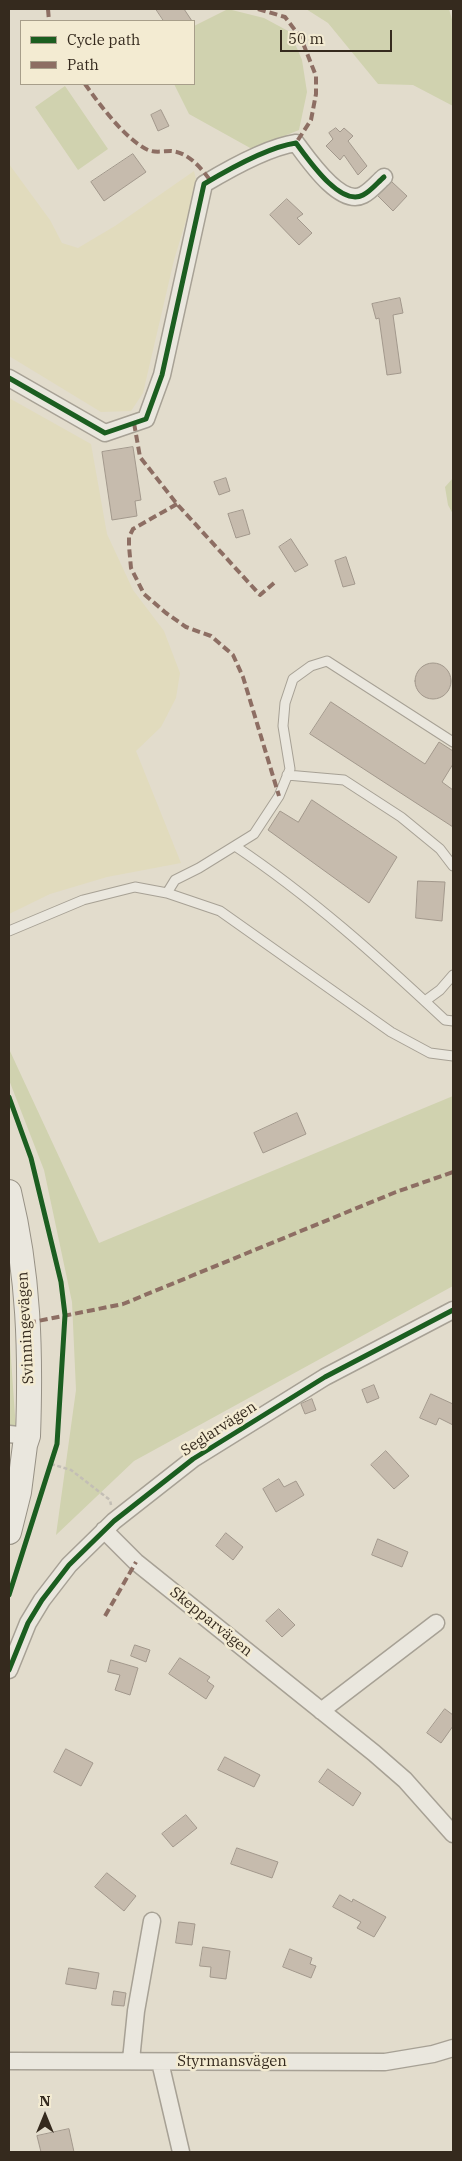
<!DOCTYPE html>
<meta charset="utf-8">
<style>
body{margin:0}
#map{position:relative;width:462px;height:2161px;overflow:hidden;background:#e2dccc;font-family:"IBM Plex Serif",serif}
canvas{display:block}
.frame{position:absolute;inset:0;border:10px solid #352a1e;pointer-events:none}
.legend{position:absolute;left:20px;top:20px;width:175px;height:65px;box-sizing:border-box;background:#f3ebd2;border:1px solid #a79e8a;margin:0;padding:6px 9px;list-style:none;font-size:15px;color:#352a1e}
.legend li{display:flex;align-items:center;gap:10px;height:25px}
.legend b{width:25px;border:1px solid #a79e8a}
.north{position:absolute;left:20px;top:2091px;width:50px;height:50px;-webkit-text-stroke:4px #f3ebd2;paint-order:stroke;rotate:0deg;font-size:14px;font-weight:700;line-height:20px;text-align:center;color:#352a1e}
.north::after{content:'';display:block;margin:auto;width:18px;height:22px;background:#352a1e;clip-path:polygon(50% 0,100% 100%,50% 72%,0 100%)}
.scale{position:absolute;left:280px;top:30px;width:112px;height:22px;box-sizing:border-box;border:2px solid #352a1e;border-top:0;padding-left:6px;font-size:15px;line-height:18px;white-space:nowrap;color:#352a1e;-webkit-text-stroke:4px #f3ebd2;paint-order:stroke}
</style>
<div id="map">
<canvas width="462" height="2161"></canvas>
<div class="frame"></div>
<ul class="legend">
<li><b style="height:6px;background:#1b5e20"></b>Cycle path</li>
<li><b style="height:6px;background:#8d6e63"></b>Path</li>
</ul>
<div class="north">N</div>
<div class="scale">50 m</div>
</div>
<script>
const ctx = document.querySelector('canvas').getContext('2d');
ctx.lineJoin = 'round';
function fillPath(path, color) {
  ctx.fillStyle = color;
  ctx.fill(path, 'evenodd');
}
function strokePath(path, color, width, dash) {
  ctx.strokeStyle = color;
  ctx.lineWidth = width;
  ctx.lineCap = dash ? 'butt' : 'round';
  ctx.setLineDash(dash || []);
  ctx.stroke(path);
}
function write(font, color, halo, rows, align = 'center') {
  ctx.font = font + ' "IBM Plex Serif",serif';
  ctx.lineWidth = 5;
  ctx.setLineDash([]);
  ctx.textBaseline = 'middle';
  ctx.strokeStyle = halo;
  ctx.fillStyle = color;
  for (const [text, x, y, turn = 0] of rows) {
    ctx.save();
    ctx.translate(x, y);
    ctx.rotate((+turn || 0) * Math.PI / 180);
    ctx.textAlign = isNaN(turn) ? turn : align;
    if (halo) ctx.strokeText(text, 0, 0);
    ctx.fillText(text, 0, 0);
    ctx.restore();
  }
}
const farmland = new Path2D(`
 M 9,164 L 50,220 L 62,243 L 78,248 L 115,226 L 194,171 L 197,184 L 174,260 L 143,393 L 131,411 L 101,412 L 9,356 Z
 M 9,398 L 91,444 L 107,534 L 133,590 L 164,631 L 180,673 L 176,698 L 161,727 L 136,751 L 181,863 L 107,877 L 50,894 L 9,914 Z`);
const green = new Path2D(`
 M 228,9 L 264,18 L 290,32 L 302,60 L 307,92 L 299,130 L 252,149 L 189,114 L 174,84 L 194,84 L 194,26 Z
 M 306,9 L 449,9 L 453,23 L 453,106 L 413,85 L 378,84 L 328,23 Z
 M 65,86 L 108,149 L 78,170 L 35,107 Z
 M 453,478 L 453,514 L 448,505 L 445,487 Z
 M 9,1049 L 99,1243 L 453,1096 L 453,1286 L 134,1461 L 56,1535 L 76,1390 L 72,1302 L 44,1170 L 9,1080 Z
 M 9,1330 L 16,1430 L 9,1432 Z`);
const building = new Path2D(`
 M 156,9 L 184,9 L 192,21 L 164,21 Z
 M 161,110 L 169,126 L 158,131 L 151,115 Z
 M 336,128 L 340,132 L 344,128 L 353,136 L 348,141 L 367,166 L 358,175 L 344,155 L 340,160 L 326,146 L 333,139 L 329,133 Z
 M 133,154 L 146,172 L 104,201 L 91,182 Z
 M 392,182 L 407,196 L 393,211 L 378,196 Z
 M 287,199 L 303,214 L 297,218 L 312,233 L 299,245 L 270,215 Z
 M 400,298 L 403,313 L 393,315 L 401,373 L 387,375 L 379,318 L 376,319 L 372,304 Z
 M 133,447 L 141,500 L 135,501 L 137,516 L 112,520 L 102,452 Z
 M 226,478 L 230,491 L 219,495 L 214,482 Z
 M 243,510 L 250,534 L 236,538 L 228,514 Z
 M 291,539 L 308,565 L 295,572 L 279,547 Z
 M 346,557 L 355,584 L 343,587 L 335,561 Z
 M415 681a18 18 0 1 1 36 0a18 18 0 1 1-36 0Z
 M 331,702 L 425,764 L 439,742 L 453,751 L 453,764 L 442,782 L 453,790 L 453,827 L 310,734 Z
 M 312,800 L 397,857 L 369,903 L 268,830 L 280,811 L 298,822 Z
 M 418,881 L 445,882 L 442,921 L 416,918 Z
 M 297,1113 L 306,1134 L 263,1153 L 254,1133 Z
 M 374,1385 L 379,1398 L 367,1403 L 362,1390 Z
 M 431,1394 L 453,1404 L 453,1425 L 439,1418 L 436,1425 L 420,1418 Z
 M 312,1399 L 316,1410 L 305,1414 L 301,1404 Z
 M 386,1451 L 409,1476 L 394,1489 L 371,1465 Z
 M 279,1479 L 284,1487 L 296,1481 L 304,1495 L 276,1512 L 263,1489 Z
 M 226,1533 L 243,1547 L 233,1560 L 216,1546 Z
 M 378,1539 L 408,1552 L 402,1567 L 372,1555 Z
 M 279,1609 L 295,1625 L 282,1637 L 266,1621 Z
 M 135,1645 L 150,1650 L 146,1662 L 131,1656 Z
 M 180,1658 L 210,1677 L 207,1681 L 214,1686 L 206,1699 L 169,1674 Z
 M 111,1660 L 138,1668 L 130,1695 L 115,1690 L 120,1675 L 108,1672 Z
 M 445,1709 L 453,1715 L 453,1726 L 441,1743 L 427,1733 Z
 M 66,1749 L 93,1763 L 81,1786 L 54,1772 Z
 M 225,1757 L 260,1775 L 254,1787 L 218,1770 Z
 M 328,1769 L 361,1793 L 353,1806 L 319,1782 Z
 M 186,1815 L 197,1828 L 173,1847 L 162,1834 Z
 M 237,1848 L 278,1862 L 272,1878 L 231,1864 Z
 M 107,1873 L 136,1896 L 124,1911 L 95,1887 Z
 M 340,1895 L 352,1902 L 353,1899 L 386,1917 L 374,1937 L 357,1928 L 361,1922 L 333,1907 Z
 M 179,1922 L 195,1924 L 192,1945 L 176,1943 Z
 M 203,1947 L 230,1951 L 226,1979 L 210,1977 L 211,1967 L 200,1966 Z
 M 290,1949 L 312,1958 L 310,1964 L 316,1966 L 311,1978 L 283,1967 Z
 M 69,1968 L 99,1973 L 96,1989 L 66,1984 Z
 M 114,1991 L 126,1993 L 124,2006 L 112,2005 Z
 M 69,2129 L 74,2152 L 41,2152 L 37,2136 Z`);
const path = new Path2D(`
 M 51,1464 L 71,1470 L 110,1500 L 111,1505`);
const lane = new Path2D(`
 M 287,775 L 344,780 L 401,817 L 440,849 L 453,866
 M 235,846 C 310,896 379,958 445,1020 L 453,1021
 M 167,893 L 175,880 L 199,868 L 254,834 L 279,796 L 290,769 L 283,726 L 285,703 L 293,679 L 311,666 L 327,661 L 453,742
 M 9,931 L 83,900 L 135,887 L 167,893 L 220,911 L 391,1032 L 430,1053 L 453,1056
 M 425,1001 L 440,990 L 453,975`);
const street = new Path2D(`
 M 9,378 L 105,433 L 146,419 L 162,375 L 204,184 C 229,169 268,147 296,143 C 308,159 340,207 363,195 C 371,191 378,182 384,177
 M 9,1434 L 28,1436
 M 104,1530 L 136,1562 L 374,1753 L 405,1780 L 453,1834
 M 9,1670 L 28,1623 L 42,1600 L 69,1565 L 114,1521 L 193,1459 L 325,1377 L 453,1310
 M 321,1711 L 436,1623
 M 131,2060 L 136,2011 L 152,1921
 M 9,2061 L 385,2062 L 433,2054 L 453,2048
 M 160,2062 L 181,2152`);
const secondary = new Path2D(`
 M 9,1192 C 29,1274 31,1352 28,1436 L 25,1445 L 19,1492 L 9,1532`);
const quiet = new Path2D(`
 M 48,9 L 49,21
 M 258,9 L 285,17 L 301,38 L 316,76 L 316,94 L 311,120 L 296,143
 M 85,84 C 99,104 126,140 148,150 C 155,153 164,151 171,151 C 188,152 201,168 210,180
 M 134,423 L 140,457 L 177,504 L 260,595 L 274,583
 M 177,504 L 133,529 L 129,537 L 129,546 L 131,568 L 144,594 L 166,613 L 186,627 L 211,636 L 233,655 L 243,677 L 279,796
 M 28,1323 L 123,1304 L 396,1192 L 453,1172
 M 105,1616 L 136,1562`);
const cycleway = new Path2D(`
 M 9,378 L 105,433 L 146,419 L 162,375 L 204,184 C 229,169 268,147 296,143 C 308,159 340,207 363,195 C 371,191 378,182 384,177
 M 9,1097 L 31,1158 L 61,1282 L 65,1315 L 57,1444 L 9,1595
 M 9,1670 L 28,1623 L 42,1600 L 69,1565 L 114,1521 L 193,1459 L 325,1377 L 453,1310`);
const streetNames = [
 ["Svinningevägen",26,1328,-93],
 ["Seglarvägen",219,1429,-33],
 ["Skepparvägen",211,1622,39],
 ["Styrmansvägen",232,2062]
];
fillPath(farmland, '#e1dbbd');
fillPath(green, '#d0d2af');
fillPath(building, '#c6bbad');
strokePath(building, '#a2988c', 1);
strokePath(lane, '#a7a195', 11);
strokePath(street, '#a7a195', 19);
strokePath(secondary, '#979185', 26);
strokePath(path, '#c3beb5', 2.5, [4, 2.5]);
strokePath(lane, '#eae7de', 9);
strokePath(street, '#eae7de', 16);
strokePath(secondary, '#eae7de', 24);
strokePath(quiet, '#8d6e63', 4, [8, 4]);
strokePath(cycleway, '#1b5e20', 5);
write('15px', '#352a1e', '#f3ebd2', streetNames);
</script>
